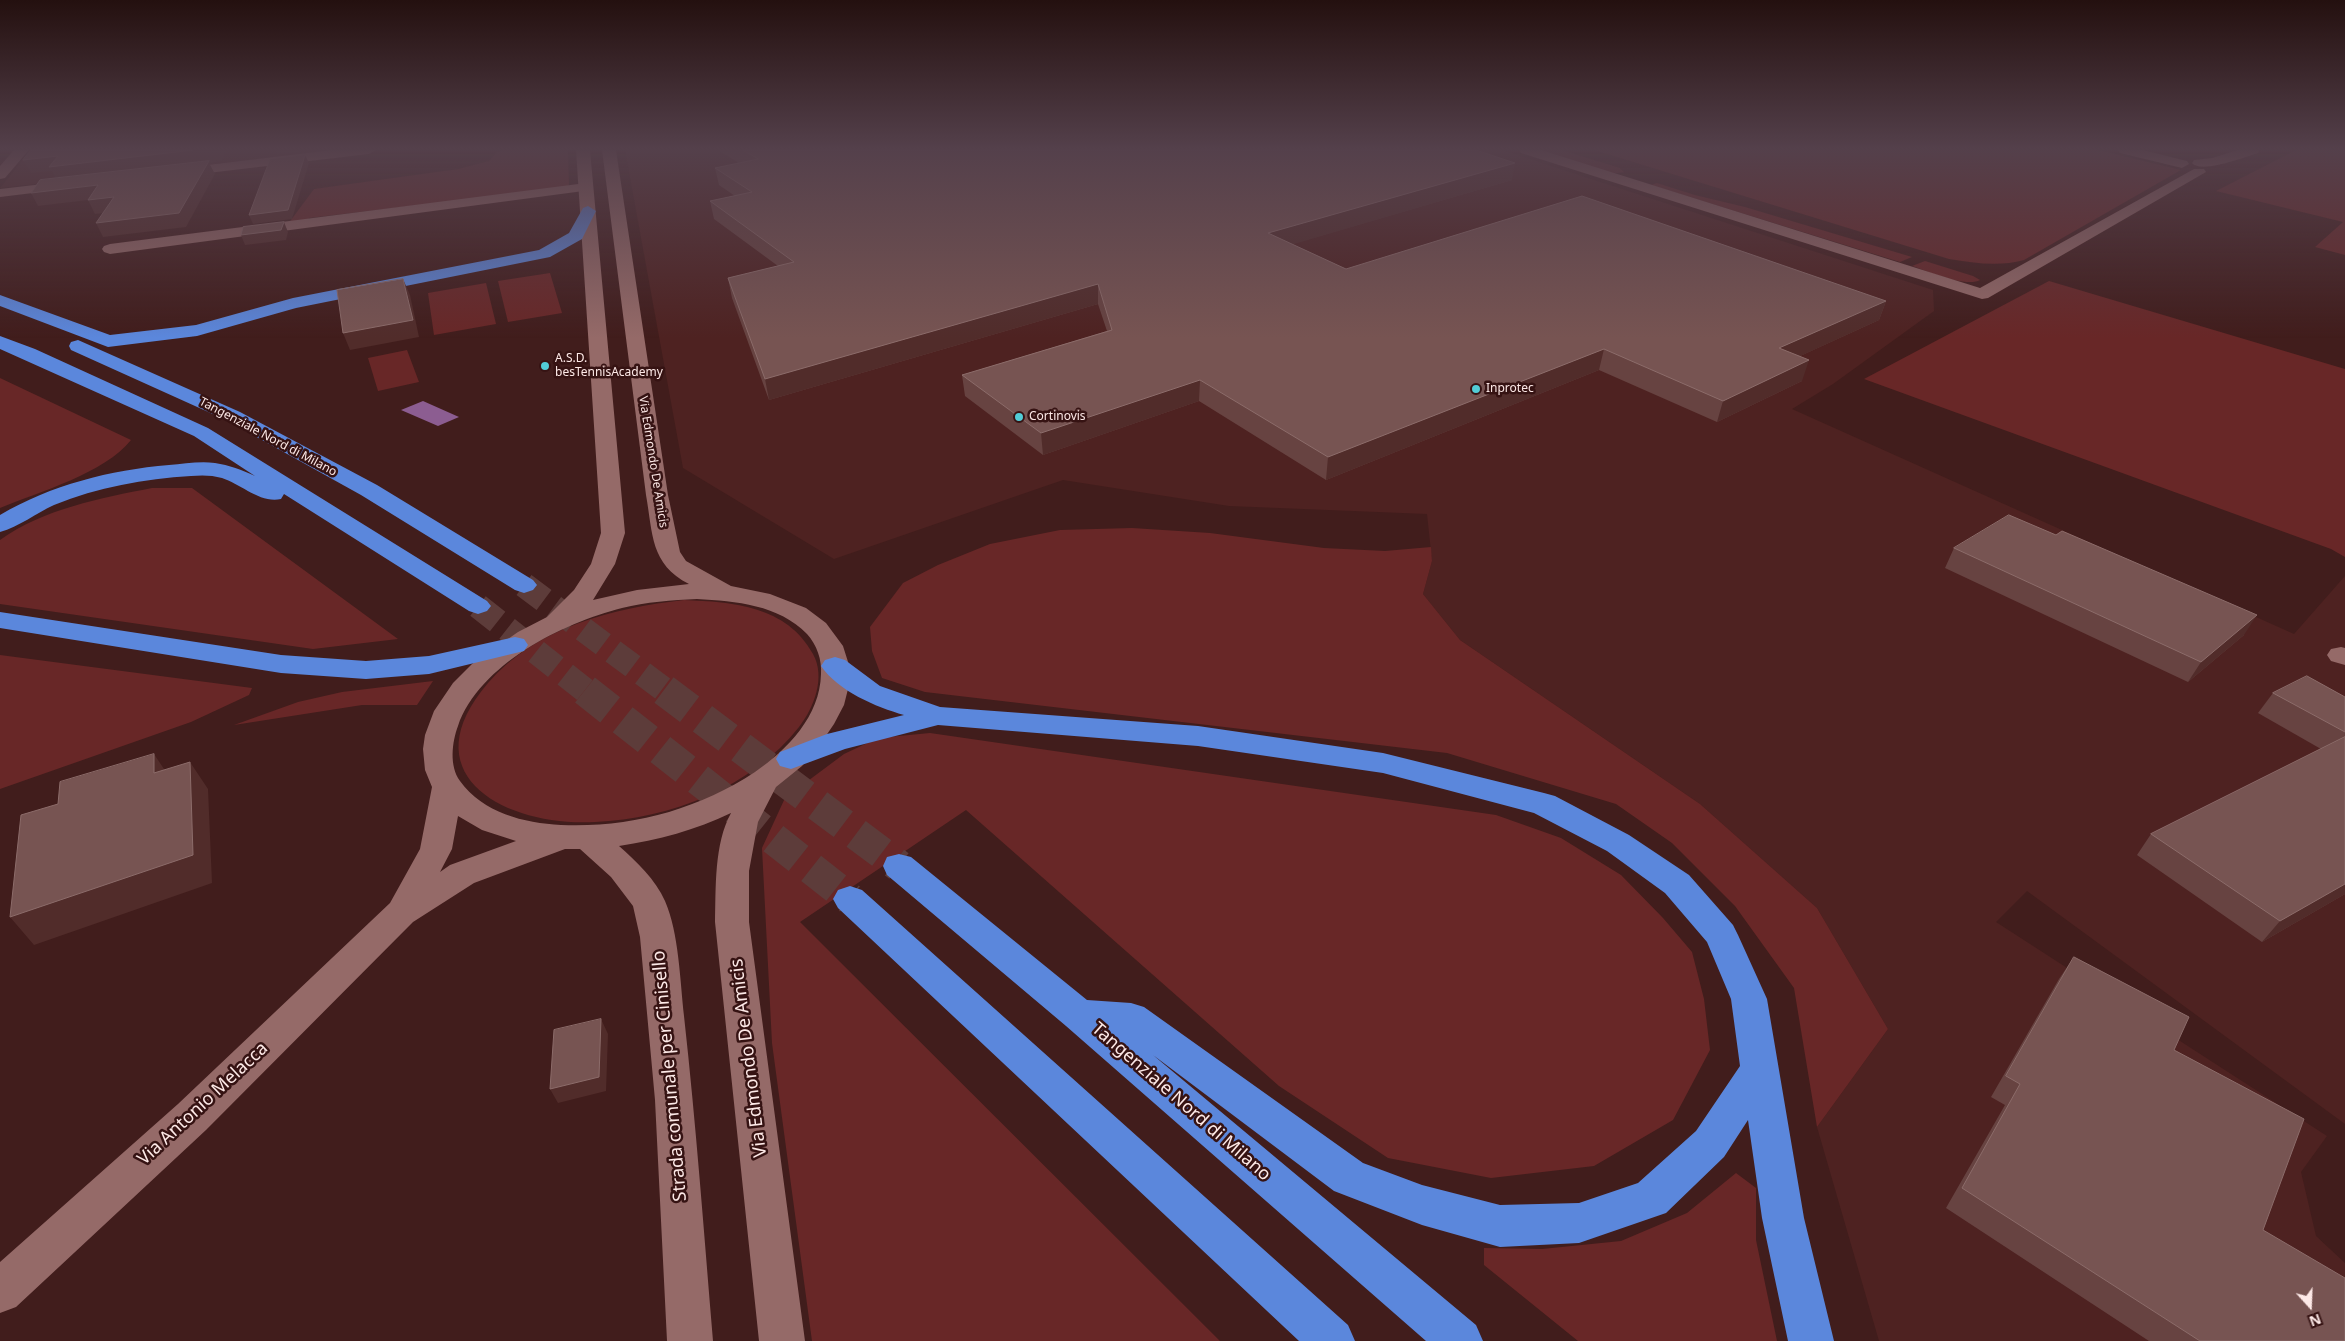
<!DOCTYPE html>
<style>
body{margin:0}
#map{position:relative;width:2345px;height:1341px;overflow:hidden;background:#411d1c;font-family:"Noto Sans",sans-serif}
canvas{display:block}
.north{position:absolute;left:2285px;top:1281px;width:50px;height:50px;-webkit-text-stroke:4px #361313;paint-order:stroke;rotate:160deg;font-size:14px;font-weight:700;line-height:20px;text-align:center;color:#fde9e7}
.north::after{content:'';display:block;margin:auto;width:18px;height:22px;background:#fde9e7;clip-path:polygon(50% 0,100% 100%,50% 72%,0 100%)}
</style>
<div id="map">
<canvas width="2345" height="1341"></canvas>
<div class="north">N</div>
</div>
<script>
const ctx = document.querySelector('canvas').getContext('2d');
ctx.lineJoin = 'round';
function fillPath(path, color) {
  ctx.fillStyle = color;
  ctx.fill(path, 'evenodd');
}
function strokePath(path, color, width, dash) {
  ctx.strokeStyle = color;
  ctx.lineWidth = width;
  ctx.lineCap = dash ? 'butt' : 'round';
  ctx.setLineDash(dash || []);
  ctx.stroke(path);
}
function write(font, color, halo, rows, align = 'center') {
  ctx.font = font + ' "Noto Sans",sans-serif';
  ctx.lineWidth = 5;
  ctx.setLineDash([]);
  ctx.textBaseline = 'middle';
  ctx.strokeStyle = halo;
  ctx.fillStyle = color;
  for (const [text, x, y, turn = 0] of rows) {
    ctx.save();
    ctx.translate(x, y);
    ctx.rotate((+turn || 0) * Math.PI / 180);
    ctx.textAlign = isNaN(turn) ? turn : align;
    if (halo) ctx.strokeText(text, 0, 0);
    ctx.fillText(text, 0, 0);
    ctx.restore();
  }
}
const built = new Path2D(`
 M 31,150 L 340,150 L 0,188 Z
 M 625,150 L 1502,150 L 1933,290 L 1934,311 L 1833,384 L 1792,409 L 2294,634 L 2345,576 L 2345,1124 L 2027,891 L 1996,922 L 2327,1136 L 2301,1172 L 2316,1236 L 2345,1263 L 2345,1341 L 1879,1341 L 1817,1127 L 1888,1029 L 1817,908 L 1700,804 L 1460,640 L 1423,594 L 1432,561 L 1427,514 L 1229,506 L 1063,480 L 834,559 L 683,468 Z`);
const green = new Path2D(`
 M 502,150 L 568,150 L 569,185 L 563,188 L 309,218 L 308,222 L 288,224 L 314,189 L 458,169 L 489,161 L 497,152 Z
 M 1537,150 L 1562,150 L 1620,168 L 1624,172 C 1604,178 1558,157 1537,150 Z
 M 1594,150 L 2099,150 L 2181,170 L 2024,260 C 1999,267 1974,263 1949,259 Z
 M 2296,150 L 2345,150 L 2345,255 L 2315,247 L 2343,222 L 2216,191 Z
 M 1657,183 L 1695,195 L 1745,207 L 1912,257 L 1900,262 L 1651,185 Z
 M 1925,261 L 1973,276 L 1980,280 C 1966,288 1927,271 1912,266 Z
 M 550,273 L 562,313 L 508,322 L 498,281 Z
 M 2049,281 L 2345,369 L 2345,557 L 2331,549 L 1864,379 Z
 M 486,283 L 496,324 L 434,335 L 428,293 Z
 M 407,350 L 419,382 L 378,391 L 368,358 Z
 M 0,378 L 131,440 C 105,473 39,492 0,508 Z
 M 152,488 L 192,488 L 398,639 L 313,649 L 0,604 L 0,540 C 43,509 101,498 152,488 Z
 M 1132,528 L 1210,533 L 1324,548 L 1385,551 L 1431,547 L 1432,561 L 1423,594 L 1460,640 L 1700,804 L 1817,908 L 1888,1029 L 1817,1127 L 1794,988 L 1735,906 L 1672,843 L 1616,804 L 1447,753 L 925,692 L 882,678 L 872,651 L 870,627 L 903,583 L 938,565 L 990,544 L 1060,530 Z
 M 684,600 C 733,602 787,606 813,654 C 826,677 814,708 799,727 C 752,787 670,819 595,822 C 507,827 408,776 488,683 C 536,627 614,608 684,600 Z
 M 0,655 L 252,688 L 249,695 L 191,722 L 0,789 Z
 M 433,681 L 417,705 L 362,705 L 234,725 L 298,702 L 342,692 Z
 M 930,733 L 1496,815 L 1561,838 L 1621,875 L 1663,918 L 1692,952 L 1704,999 L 1710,1050 L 1673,1120 L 1594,1166 L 1491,1178 L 1388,1158 L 1279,1086 L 966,810 L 800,922 L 1220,1341 L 812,1341 L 772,1043 L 762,848 L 785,798 L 844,754 L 878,738 Z
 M 1736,1173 L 1756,1188 L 1756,1240 L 1777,1341 L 1578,1341 L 1484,1265 L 1484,1248 L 1542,1249 L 1621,1241 L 1687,1213 Z`);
const water = new Path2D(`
 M 423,401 L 459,417 L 438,426 L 401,410 Z`);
const highwayTunnelFar1 = new Path2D(`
 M 524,585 L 666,691
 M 478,606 L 586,691`);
const highwayTunnel = new Path2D(`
 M 585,690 L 850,899
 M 664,690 L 899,866`);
const street = new Path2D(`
 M 14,150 L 29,150 L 5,178 L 0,179 L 0,166 Z
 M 332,150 L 376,150 L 369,154 L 174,177 L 167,173 L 174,169 Z
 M 1519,150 L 1541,150 L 1980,288 L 2194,169 L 2204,169 L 2206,172 L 1988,298 L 1982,299 L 1521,153 Z
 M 2118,150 L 2143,150 L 2187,161 L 2189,164 L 2182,168 L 2120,153 Z
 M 2238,150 L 2260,150 L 2258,153 C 2245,157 2201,174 2192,163 L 2194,160 L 2212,158 Z
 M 69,181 L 74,182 L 76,185 L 74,188 L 0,197 L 0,189 Z
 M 586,183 L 591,184 L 593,187 L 591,190 L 110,254 L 104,252 L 102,249 L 104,246 L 110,244 Z
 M 2341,647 L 2345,648 L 2345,665 L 2331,661 L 2327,655 L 2331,649 Z`);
const secondary = new Path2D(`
 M 576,150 L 590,150 L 625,533 L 615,564 L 593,600 L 637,590 L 689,584 C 650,564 653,534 646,495 L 602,150 L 616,150 L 668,495 L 680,552 L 686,561 L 731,586 L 770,594 L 806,608 L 826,623 L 843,646 L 849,665 L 849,685 L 844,705 L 834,724 L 817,749 L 802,766 L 776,787 L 758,822 L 749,871 L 749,922 L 805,1341 L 759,1341 L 715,922 C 716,887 714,844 731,813 C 696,830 658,840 619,846 C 636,861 656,880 665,901 C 679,933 680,981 684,1016 C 696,1124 704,1233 713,1341 L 667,1341 L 655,1100 L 640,937 L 633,906 L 611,877 L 580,849 L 565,849 L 474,883 L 413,922 L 206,1130 L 16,1307 L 0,1313 L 0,1262 L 178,1104 L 390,903 L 420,849 L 432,787 L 425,770 L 423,749 L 425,735 L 434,711 L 453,683 L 472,664 L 518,632 L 547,617 L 574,590 L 591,564 L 601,533 ZM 697,599 C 736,601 779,605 807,634 C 817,645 822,660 821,674 C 820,716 788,749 755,772 C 697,810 630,828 561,825 C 524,823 483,813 460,781 C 449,766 452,742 458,726 C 479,665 562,623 622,608 C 646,602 672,600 697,599 ZM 458,816 L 482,830 L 516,841 L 450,865 L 440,872 L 452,849 Z`);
const highway = new Path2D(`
 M 588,206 L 596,211 L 582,239 L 550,257 L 296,308 L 197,336 L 108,347 L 0,306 L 0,295 L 110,335 L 196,325 L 293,298 L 539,250 L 569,233 L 583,208 Z
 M 0,336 L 35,349 L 208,428 L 487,601 L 491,606 L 487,611 L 478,614 L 469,611 L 284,494 L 281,499 C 261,504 241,484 222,478 C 212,475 201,475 191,476 C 144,479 98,487 54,505 C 36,513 19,527 0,532 L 0,515 C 51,485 110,470 169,465 C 184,464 199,461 215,463 C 229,465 242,470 255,476 L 194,436 L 0,349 Z
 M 78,340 L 240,412 L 377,485 L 533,580 L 537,585 L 533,590 L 524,593 L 515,590 L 361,495 L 226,420 L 71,350 L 69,346 L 71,342 Z
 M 0,612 L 281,655 L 366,661 L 429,656 L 515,637 L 524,639 L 528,645 L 524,651 L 429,674 L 366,679 L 281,673 L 0,628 Z
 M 835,657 L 845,660 L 880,686 L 940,707 L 1198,726 L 1383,753 L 1544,793 L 1555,796 L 1629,835 L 1689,875 L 1733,925 L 1738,935 L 1767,999 L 1804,1218 L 1834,1341 L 1788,1341 L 1762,1218 L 1748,1120 L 1724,1157 L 1666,1213 L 1579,1243 L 1500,1247 L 1422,1225 L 1334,1191 L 1153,1055 L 1476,1325 L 1483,1341 L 1426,1341 L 1066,1026 L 887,875 L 883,866 L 887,857 L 899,854 L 911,857 L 1087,1000 L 1131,1003 L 1144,1007 L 1363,1163 L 1422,1185 L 1500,1205 L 1579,1203 L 1638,1183 L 1696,1131 L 1740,1066 L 1731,999 L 1707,942 L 1665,893 L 1607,851 L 1534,813 L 1383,773 L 1198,746 L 938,725 L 845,749 L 791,769 L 780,766 L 776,759 L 780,752 L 827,734 L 904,715 C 876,707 838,691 821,666 L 825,660 Z
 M 850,886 L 862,890 L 1348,1325 L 1355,1341 L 1299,1341 L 838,908 L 833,899 L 838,890 Z`);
const wall = new Path2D(`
 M 718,150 L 1476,150 L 1512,180 L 1292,244 L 1346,269 L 1886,301 L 1879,320 L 1800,356 L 1802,381 L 1717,422 L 1599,370 L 1326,480 L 1199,401 L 1043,455 L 965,396 L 962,375 L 1107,331 L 1098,304 L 769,400 L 732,298 L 728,278 L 778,266 L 714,219 L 710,201 L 735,196 L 719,185 L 715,168 L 739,163 Z
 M 2056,535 L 2244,635 L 2188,682 L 1945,568 L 1954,548 Z
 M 2273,693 L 2345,697 L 2345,894 L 2262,942 L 2137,855 L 2151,834 L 2321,749 L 2258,713 Z
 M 2074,957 L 2174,1050 L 2263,1230 L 2345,1341 L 2149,1341 L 1946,1208 L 2005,1105 L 1991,1097 L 2059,979 Z`);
const shadedWall = new Path2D(`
 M 193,150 L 227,150 L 221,161 L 209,163 L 215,174 L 186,227 L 103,237 L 96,223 L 208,163 L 57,180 L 52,171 L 31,173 L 23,160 L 58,156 Z
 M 276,150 L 313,150 L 278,154 Z
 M 305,155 L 309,163 L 292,219 L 253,224 L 249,215 Z
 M 1515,163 L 1512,180 L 1267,252 L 1268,233 Z
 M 98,185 L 114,197 L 121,211 L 95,214 L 88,200 L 38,206 L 31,193 Z
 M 284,222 L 288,232 L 286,240 L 245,245 L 241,235 Z
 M 403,279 L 410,295 L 419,337 L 350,350 L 343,333 Z
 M 1098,284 L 1098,304 L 769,400 L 765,379 Z
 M 1886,301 L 1879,320 L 1772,369 L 1779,348 Z
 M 1604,349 L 1599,370 L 1326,480 L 1328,457 Z
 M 1809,360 L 1802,381 L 1717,422 L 1723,401 Z
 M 1200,380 L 1199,401 L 1043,455 L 1041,433 Z
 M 2257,615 L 2244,635 L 2188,682 L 2201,662 Z
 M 154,754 L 172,781 L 154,773 Z
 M 190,762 L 208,789 L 212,883 L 34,945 L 10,917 Z
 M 2345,884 L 2345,894 L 2262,942 L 2280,921 Z
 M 601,1019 L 608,1034 L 606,1091 L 558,1103 L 550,1089 Z`);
const building = new Path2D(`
 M 31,150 L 193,150 L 49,167 L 58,156 L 23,160 Z
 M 743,150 L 1476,150 L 1515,163 L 1268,233 L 1346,269 L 1582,196 L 1886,301 L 1779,348 L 1809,360 L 1723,401 L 1604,349 L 1328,457 L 1200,380 L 1041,433 L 962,375 L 1112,330 L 1098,284 L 765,379 L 728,278 L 794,262 L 710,201 L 752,192 L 715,168 L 758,159 Z
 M 305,155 L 288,210 L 249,215 L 270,159 Z
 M 209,161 L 179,213 L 96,223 L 114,197 L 88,200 L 98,185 L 31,193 L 40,180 Z
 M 284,222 L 281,230 L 241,235 L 243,227 Z
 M 403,279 L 413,320 L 343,333 L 337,290 Z
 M 2009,515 L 2056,535 L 2062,531 L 2257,615 L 2201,662 L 1954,548 Z
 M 2307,676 L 2345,697 L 2345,732 L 2273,693 Z
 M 2345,737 L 2345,884 L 2280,921 L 2151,834 Z
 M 154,754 L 154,773 L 190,762 L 193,855 L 10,917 L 21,815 L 58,804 L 60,782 Z
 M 2074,957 L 2189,1017 L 2174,1050 L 2304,1119 L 2263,1230 L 2345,1278 L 2345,1341 L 2200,1341 L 1962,1188 L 2020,1084 L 2006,1076 Z
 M 601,1019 L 599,1077 L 550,1089 L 554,1030 Z`);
const markers = [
 [545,366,5,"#52ccd6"],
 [1476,389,5,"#52ccd6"],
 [1019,417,5,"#52ccd6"]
];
const farPoinames = [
 ["A.S.D.",555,359],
 ["besTennisAcademy",555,373],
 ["Inprotec",1486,389],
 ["Cortinovis",1029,417]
];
const farStreetnames = [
 ["Tangenziale Nord di Milano",268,437,28],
 ["Via Edmondo De Amicis",653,462,81]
];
const nearStreetnames = [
 ["Via Edmondo De Amicis",749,1058,-97],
 ["Strada comunale per Cinisello",670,1076,-95],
 ["Tangenziale Nord di Milano",1181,1102,41],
 ["Via Antonio Melacca",203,1104,-43]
];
fillPath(built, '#4e2221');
fillPath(green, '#682727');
fillPath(water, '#8c5d91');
strokePath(highwayTunnelFar1, '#5d3c3a', 25, [25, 12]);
strokePath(highwayTunnel, '#5d3c3a', 32, [32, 16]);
fillPath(street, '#956a68');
fillPath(secondary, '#956a68');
fillPath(highway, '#5b87dc');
fillPath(wall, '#674341');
fillPath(shadedWall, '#512c2a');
fillPath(building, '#775452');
strokePath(building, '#8c6c6a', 1);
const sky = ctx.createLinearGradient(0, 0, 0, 338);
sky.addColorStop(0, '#24100f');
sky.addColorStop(0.44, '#54404b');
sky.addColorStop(1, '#54404b00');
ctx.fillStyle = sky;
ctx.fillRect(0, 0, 2345, 338);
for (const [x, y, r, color] of markers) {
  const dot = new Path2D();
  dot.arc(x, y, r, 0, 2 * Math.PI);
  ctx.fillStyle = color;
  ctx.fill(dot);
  strokePath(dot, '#361313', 2);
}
write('12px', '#fde9e7', '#361313', farPoinames, 'left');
write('12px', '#fde9e7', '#361313', farStreetnames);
write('18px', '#fde9e7', '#361313', nearStreetnames);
</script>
